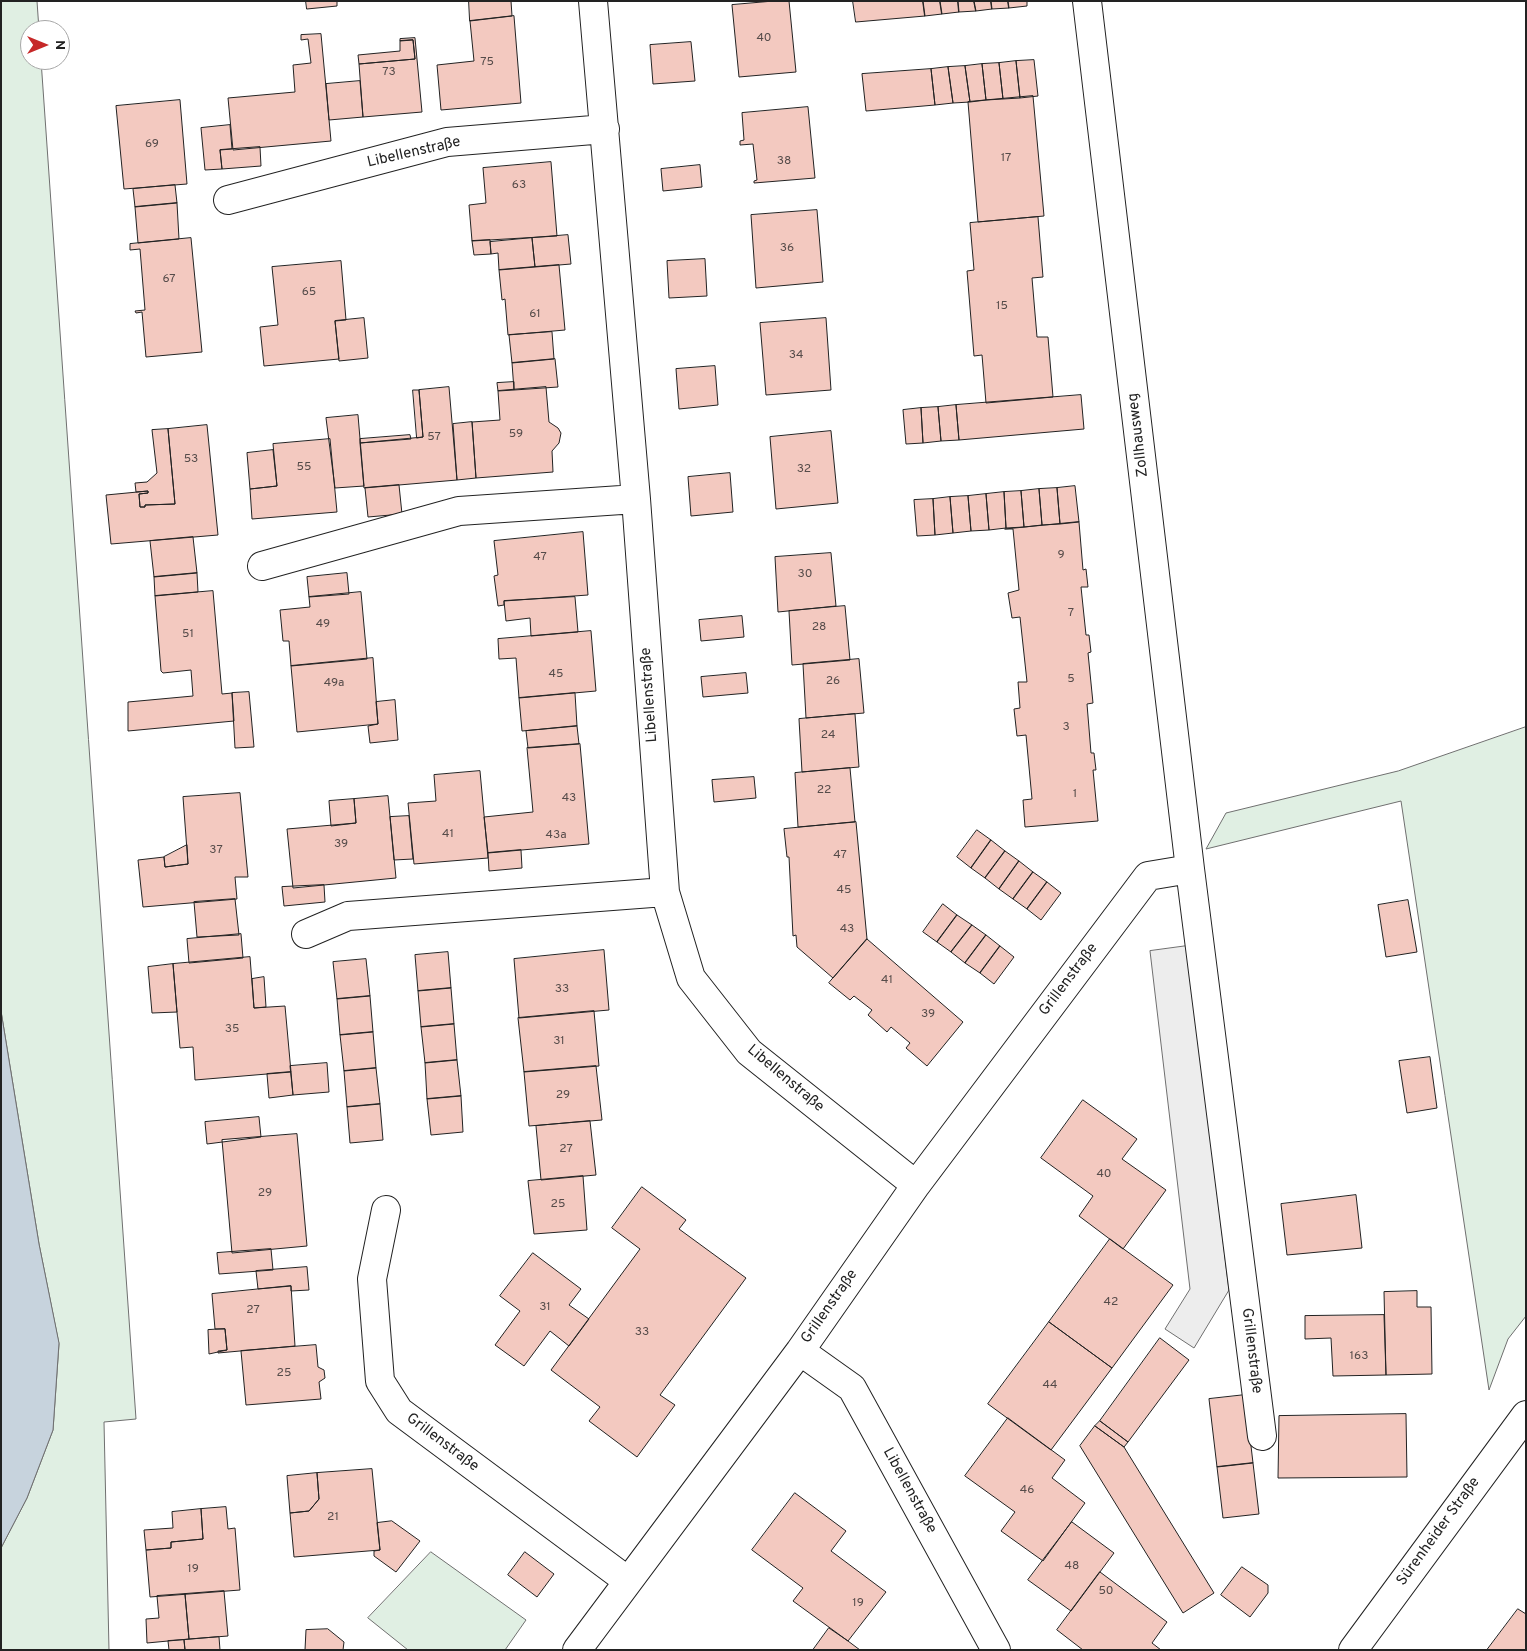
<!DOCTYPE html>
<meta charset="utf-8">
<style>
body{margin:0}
#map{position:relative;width:1527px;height:1651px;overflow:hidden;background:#fff;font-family:Overpass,sans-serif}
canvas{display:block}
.frame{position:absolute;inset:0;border:2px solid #222;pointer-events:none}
.north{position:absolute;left:20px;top:20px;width:50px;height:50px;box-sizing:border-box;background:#fff;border:1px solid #a7a7a7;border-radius:50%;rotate:90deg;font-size:14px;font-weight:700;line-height:20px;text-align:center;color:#222}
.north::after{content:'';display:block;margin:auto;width:18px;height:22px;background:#c62828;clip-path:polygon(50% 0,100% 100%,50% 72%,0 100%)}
</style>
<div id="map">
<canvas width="1527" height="1651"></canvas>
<div class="frame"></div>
<div class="north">N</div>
</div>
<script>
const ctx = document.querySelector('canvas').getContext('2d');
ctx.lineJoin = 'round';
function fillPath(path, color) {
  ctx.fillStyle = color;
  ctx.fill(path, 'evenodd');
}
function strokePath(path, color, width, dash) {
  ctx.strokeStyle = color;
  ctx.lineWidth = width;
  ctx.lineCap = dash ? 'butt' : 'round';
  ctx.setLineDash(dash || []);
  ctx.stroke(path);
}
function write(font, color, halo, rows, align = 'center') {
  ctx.font = font + ' Overpass,sans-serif';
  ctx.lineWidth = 4;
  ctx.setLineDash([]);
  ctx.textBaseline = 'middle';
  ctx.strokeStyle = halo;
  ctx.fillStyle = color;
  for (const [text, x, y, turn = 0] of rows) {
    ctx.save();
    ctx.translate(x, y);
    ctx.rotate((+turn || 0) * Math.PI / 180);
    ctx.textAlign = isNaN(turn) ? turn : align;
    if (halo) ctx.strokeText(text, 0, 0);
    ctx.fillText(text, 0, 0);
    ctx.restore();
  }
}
const green = new Path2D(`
 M 1,1 L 37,1 L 39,30 L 30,30 L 30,60 L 41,60 L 136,1419 L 104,1422 L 109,1650 L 1,1650 L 1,1548 L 27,1498 L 53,1430 L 59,1344 L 39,1244 L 1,1011 Z
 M 1526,727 L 1526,1316 L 1508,1339 L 1489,1390 L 1401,801 L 1206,849 L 1226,813 L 1398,771 Z
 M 431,1552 L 526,1620 L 505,1650 L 408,1650 L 368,1618 Z`);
const parking = new Path2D(`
 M 1187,946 L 1229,1290 L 1194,1348 L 1165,1329 L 1190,1289 L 1150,951 Z`);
const water = new Path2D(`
 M 1,1011 L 39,1244 L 59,1343 L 53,1430 L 27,1498 L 1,1548 Z`);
const building = new Path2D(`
 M 306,1 L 337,1 L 337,6 L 307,9 Z
 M 469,1 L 511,1 L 512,16 L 470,21 Z
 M 774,1 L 789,1 L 796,72 L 739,77 L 732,5 Z
 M 853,1 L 923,1 L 925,16 L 856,22 Z
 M 923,1 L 940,1 L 942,14 L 925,16 Z
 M 940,1 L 958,1 L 959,12 L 942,14 Z
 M 958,1 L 974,1 L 976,11 L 959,12 Z
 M 974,1 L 991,1 L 992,9 L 976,11 Z
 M 991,1 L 1008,1 L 1009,8 L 992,9 Z
 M 1008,1 L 1027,1 L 1027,6 L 1009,8 Z
 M 514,16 L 521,103 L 441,110 L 437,65 L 474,61 L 470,21 Z
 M 321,34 L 331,141 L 233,150 L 228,98 L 295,92 L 293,65 L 311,63 L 308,39 L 301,40 L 301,35 Z
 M 415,38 L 422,112 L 363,117 L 359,64 L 415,59 L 413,40 L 400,41 L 400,39 Z
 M 413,40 L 415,59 L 359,64 L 358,55 L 400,51 L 400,41 Z
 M 691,42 L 695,81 L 653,84 L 650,45 Z
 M 1034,60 L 1038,96 L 1020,98 L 1016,61 Z
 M 1016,61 L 1020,98 L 1003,99 L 999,63 Z
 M 999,63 L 1003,99 L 986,100 L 982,64 Z
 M 982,64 L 986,100 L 970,102 L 965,66 Z
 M 965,66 L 970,102 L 953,103 L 948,67 Z
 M 948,67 L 953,103 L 935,105 L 931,69 Z
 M 931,69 L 935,105 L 866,111 L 862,74 Z
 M 360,81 L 363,117 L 329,120 L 326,84 Z
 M 1033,96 L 1044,216 L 978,222 L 968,102 Z
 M 180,100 L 187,184 L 124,189 L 116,106 Z
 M 808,107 L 815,178 L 754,183 L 754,181 L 757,180 L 753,144 L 740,145 L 740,141 L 744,140 L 742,113 Z
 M 230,125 L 232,149 L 220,150 L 222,169 L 205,170 L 201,128 Z
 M 260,147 L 261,166 L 222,169 L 220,150 Z
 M 551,162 L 557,236 L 472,241 L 469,205 L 486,203 L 483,168 Z
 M 700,165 L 702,187 L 663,191 L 661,169 Z
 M 175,185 L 177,203 L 135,207 L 133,189 Z
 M 177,203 L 179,239 L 138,243 L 135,207 Z
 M 817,210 L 823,282 L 756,288 L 751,215 Z
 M 1038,217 L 1043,277 L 1032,278 L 1037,337 L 1048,337 L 1053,397 L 986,403 L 982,355 L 974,356 L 967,271 L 974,270 L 970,223 Z
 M 568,235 L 571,264 L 535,267 L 532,238 Z
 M 191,238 L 202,352 L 146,357 L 142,312 L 136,313 L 135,311 L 145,310 L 140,249 L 130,250 L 130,244 Z
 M 532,238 L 535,267 L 499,270 L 498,253 L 491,254 L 490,242 Z
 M 490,240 L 491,254 L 474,255 L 472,241 Z
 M 705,259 L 707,296 L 669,298 L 667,261 Z
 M 341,261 L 346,320 L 335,321 L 339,359 L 264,366 L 260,327 L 278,325 L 272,267 Z
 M 559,265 L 565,330 L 508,335 L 505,299 L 502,300 L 499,270 Z
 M 364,318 L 368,358 L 339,361 L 335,321 Z
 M 826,318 L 831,390 L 766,395 L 760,323 Z
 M 552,332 L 554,359 L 512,363 L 509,335 Z
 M 555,359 L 558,387 L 514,390 L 512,363 Z
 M 715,366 L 718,405 L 679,409 L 676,369 Z
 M 514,382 L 514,390 L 498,391 L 497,383 Z
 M 449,387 L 457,480 L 364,488 L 360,443 L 423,437 L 419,390 Z
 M 546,387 L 549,422 L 558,428 L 561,433 L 559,443 L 552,451 L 553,472 L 476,478 L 472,422 L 500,420 L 498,391 Z
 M 413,390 L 419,390 L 423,437 L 417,438 Z
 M 1081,395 L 1084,429 L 959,440 L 956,405 Z
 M 956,405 L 959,440 L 941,441 L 938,407 Z
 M 938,407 L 941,441 L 923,443 L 921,408 Z
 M 921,408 L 923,443 L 906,444 L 903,410 Z
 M 358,415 L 364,486 L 335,488 L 326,418 Z
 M 472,422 L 476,478 L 457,480 L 453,424 Z
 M 207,425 L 218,535 L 111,544 L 106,495 L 148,491 L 148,493 L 139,494 L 140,507 L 145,507 L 145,505 L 175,504 L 168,429 Z
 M 168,429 L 175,504 L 145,505 L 145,507 L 140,507 L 139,494 L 148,493 L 148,491 L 136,492 L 135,483 L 147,482 L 157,473 L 152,430 Z
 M 831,431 L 838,503 L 776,509 L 770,437 Z
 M 410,435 L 411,439 L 360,443 L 360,439 Z
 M 330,439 L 337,512 L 252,519 L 250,489 L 277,486 L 273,444 Z
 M 273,450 L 277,486 L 250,489 L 247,453 Z
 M 730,473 L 733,512 L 691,516 L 688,477 Z
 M 399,485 L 402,514 L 368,517 L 365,488 Z
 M 1075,486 L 1079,522 L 1060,524 L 1057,488 Z
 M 1057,488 L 1060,524 L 1042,525 L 1039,489 Z
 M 1039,489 L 1042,525 L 1024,527 L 1021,491 Z
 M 1021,491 L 1024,527 L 1006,528 L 1004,492 Z
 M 1004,492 L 1006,528 L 989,530 L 986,494 Z
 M 986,494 L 989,530 L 971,531 L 968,496 Z
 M 968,496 L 971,531 L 953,533 L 950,497 Z
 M 950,497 L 953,533 L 935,535 L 933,499 Z
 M 933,499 L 935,535 L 917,536 L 914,500 Z
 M 1079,522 L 1083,570 L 1086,569 L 1088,587 L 1081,587 L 1086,635 L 1089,635 L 1091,652 L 1088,653 L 1093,703 L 1087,704 L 1091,753 L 1094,753 L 1096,770 L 1093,770 L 1098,821 L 1025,827 L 1023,800 L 1032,799 L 1026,735 L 1017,736 L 1014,709 L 1020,708 L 1018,682 L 1027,682 L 1020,617 L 1012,618 L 1008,593 L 1019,590 L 1013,529 L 1005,529 Z
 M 583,532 L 588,595 L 504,601 L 504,605 L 498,606 L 494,576 L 498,575 L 494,541 Z
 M 193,537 L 197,573 L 154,577 L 150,541 Z
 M 831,553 L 836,606 L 778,612 L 775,557 Z
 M 197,573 L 198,592 L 155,596 L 154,577 Z
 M 347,573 L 349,594 L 309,597 L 307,577 Z
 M 213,591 L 222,694 L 232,693 L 234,721 L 128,731 L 128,702 L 193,696 L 191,670 L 163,673 L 161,671 L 155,596 Z
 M 361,592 L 367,659 L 291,666 L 289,641 L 283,641 L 280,610 L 310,607 L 309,597 Z
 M 575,597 L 578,632 L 531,636 L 530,618 L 506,621 L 504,601 Z
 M 845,606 L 850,660 L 792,665 L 789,611 Z
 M 742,616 L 744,637 L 701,641 L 699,620 Z
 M 591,631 L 596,691 L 519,698 L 516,658 L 499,659 L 498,639 Z
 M 373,658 L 378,724 L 297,732 L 291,666 Z
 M 859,659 L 864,713 L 806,718 L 803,664 Z
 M 746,673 L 748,693 L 703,697 L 701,677 Z
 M 249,692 L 254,747 L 235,748 L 232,693 Z
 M 575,693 L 577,726 L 522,731 L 519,698 Z
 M 395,700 L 398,740 L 370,743 L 368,726 L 378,724 L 376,702 Z
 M 855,714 L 859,767 L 802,772 L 799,719 Z
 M 577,726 L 579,744 L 528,748 L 526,731 Z
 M 580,744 L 589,844 L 488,853 L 484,817 L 533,812 L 527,748 Z
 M 850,768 L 855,822 L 798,827 L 795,773 Z
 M 480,771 L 488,858 L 414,864 L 408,803 L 436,801 L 434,775 Z
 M 754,777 L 756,798 L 714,802 L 712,780 Z
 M 240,793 L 248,877 L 235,877 L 237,899 L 143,907 L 138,860 L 164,857 L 165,867 L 188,864 L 183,797 Z
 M 388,796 L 396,878 L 293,888 L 287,829 L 356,823 L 354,799 Z
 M 354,799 L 356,823 L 331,826 L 329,801 Z
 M 409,816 L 413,859 L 394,860 L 390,817 Z
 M 856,822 L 867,939 L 833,978 L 797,947 L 796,935 L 793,936 L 789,857 L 787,857 L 784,829 Z
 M 977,830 L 991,840 L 971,868 L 957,857 Z
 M 991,840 L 1005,851 L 985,878 L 971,868 Z
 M 187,845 L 188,864 L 165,867 L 164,857 Z
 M 521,850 L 522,868 L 489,871 L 488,853 Z
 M 1005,851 L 1019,861 L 999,889 L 985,878 Z
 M 1019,861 L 1033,872 L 1013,899 L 999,889 Z
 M 1033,872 L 1047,882 L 1027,909 L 1013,899 Z
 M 1047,882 L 1061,893 L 1041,920 L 1027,909 Z
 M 324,885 L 325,902 L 284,906 L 282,887 Z
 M 235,899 L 239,935 L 197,937 L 194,902 Z
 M 1408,900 L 1417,952 L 1386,957 L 1378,905 Z
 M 943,904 L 957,915 L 937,942 L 923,932 Z
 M 957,915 L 972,925 L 951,952 L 937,942 Z
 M 972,925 L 986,935 L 965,963 L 951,952 Z
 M 241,934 L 243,958 L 189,963 L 187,939 Z
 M 986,935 L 1000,946 L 980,973 L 965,963 Z
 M 867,939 L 963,1022 L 927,1066 L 906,1048 L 910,1043 L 891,1027 L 887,1032 L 868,1015 L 872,1010 L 854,996 L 850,1000 L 829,983 Z
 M 1000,946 L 1014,957 L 994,984 L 980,973 Z
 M 604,950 L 609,1010 L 519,1018 L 514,959 Z
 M 448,952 L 451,988 L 418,991 L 415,955 Z
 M 250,957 L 254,1008 L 285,1006 L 291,1072 L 195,1080 L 193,1047 L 180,1048 L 173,964 Z
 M 366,959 L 370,996 L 337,999 L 333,962 Z
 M 173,964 L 177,1012 L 152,1013 L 148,967 Z
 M 264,977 L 266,1007 L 254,1008 L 252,979 Z
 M 451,988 L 454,1024 L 421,1027 L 418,991 Z
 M 370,996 L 373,1032 L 340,1035 L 337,999 Z
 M 594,1011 L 599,1066 L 524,1072 L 518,1018 Z
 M 454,1024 L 457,1060 L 425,1063 L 421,1027 Z
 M 373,1032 L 376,1068 L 344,1071 L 340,1035 Z
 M 1430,1057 L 1437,1108 L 1407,1113 L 1399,1061 Z
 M 457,1060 L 461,1096 L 427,1099 L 425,1063 Z
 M 327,1063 L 329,1092 L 293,1095 L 290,1066 Z
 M 596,1066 L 602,1120 L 529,1126 L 524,1072 Z
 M 376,1068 L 380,1104 L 347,1107 L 344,1071 Z
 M 291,1072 L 293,1095 L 269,1098 L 267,1074 Z
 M 461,1096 L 463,1132 L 431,1135 L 427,1099 Z
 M 1083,1100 L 1137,1139 L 1122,1159 L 1166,1190 L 1123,1249 L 1079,1216 L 1093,1196 L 1041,1158 Z
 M 380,1104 L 383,1140 L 350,1143 L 347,1107 Z
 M 259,1117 L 261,1137 L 207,1144 L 205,1122 Z
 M 590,1121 L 596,1175 L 541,1180 L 536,1126 Z
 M 297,1134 L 307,1246 L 232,1253 L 222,1140 Z
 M 583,1176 L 587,1230 L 534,1234 L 528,1181 Z
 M 642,1187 L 686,1220 L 679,1229 L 746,1278 L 660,1395 L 675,1405 L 637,1457 L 589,1421 L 600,1407 L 551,1370 L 640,1249 L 612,1228 Z
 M 1356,1195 L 1362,1248 L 1287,1255 L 1281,1204 Z
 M 1110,1239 L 1173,1285 L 1112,1368 L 1049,1322 Z
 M 271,1249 L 273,1270 L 219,1274 L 217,1253 Z
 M 533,1253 L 581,1289 L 569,1305 L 589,1319 L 569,1346 L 550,1331 L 524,1366 L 495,1345 L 520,1311 L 500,1296 Z
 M 307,1267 L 309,1290 L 291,1291 L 291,1286 L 258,1289 L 256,1271 Z
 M 291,1286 L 295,1346 L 218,1353 L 218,1351 L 227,1350 L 225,1329 L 215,1329 L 212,1294 Z
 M 1417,1291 L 1417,1307 L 1431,1307 L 1432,1374 L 1386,1375 L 1384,1292 Z
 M 1384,1315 L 1386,1375 L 1333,1376 L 1331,1338 L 1305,1339 L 1305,1316 Z
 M 1049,1322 L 1112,1368 L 1051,1450 L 988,1404 Z
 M 225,1329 L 227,1350 L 209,1354 L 208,1330 Z
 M 1160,1338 L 1189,1360 L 1128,1442 L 1100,1421 Z
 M 316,1345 L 318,1367 L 324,1370 L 325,1378 L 319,1382 L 321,1399 L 246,1405 L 241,1351 Z
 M 1245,1395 L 1253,1463 L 1217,1467 L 1209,1399 Z
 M 1406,1414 L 1407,1477 L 1278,1478 L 1279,1416 Z
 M 1008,1418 L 1065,1460 L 1052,1478 L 1085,1503 L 1043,1561 L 1001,1531 L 1015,1512 L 965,1476 Z
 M 1100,1421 L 1128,1442 L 1124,1447 L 1095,1426 Z
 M 1095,1426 L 1124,1447 L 1214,1593 L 1183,1613 L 1080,1446 Z
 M 1253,1463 L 1259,1514 L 1223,1518 L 1217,1467 Z
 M 372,1469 L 380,1550 L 294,1557 L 290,1513 L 309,1511 L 319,1499 L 317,1473 Z
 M 317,1473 L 319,1499 L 309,1511 L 290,1513 L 287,1476 Z
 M 795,1493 L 846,1531 L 831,1551 L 886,1592 L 848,1641 L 793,1601 L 803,1588 L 752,1550 Z
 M 226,1507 L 228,1529 L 235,1528 L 240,1590 L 150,1597 L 146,1550 L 171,1548 L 171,1542 L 203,1539 L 201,1509 Z
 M 201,1509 L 203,1539 L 171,1542 L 171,1548 L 146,1550 L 144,1530 L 173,1528 L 172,1512 Z
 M 392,1521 L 420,1541 L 396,1572 L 374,1556 L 374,1551 L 380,1550 L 377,1523 Z
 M 1072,1522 L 1114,1553 L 1071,1611 L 1028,1580 Z
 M 525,1552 L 554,1574 L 537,1597 L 508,1575 Z
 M 1242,1567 L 1268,1585 L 1268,1593 L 1250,1617 L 1221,1595 Z
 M 1100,1572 L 1167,1622 L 1152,1643 L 1161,1650 L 1083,1650 L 1057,1630 Z
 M 224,1591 L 228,1636 L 189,1639 L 185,1594 Z
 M 185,1594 L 189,1639 L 147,1643 L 146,1619 L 159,1618 L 157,1596 Z
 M 1518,1609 L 1526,1614 L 1526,1650 L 1487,1650 Z
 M 829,1628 L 848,1641 L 860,1650 L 813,1650 Z
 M 328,1629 L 344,1642 L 343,1650 L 305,1650 L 306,1630 Z
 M 219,1637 L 220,1650 L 185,1650 L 184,1640 Z
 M 184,1640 L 185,1650 L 169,1650 L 168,1641 Z`);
const street = new Path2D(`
 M 593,1 L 636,499 L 665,892 L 691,978 L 749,1052 L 916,1185
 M 1087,1 L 1190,869 L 1262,1436
 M 228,200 L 447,142 L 605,129
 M 262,566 L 459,511 L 636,499
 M 306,934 L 348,916 L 665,892
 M 386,1210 L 372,1279 L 380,1381 L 399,1411 L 628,1581
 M 800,1351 L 852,1388 L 996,1650
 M 577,1650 L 800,1351 L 916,1185 L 1148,876 L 1190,869`);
const secondary = new Path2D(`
 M 1353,1650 L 1526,1415`);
const numberNames = [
 ["40",764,39],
 ["75",487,63],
 ["73",389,73],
 ["69",152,145],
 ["17",1006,159],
 ["38",784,162],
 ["63",519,186],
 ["36",787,249],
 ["67",169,280],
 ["65",309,293],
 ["15",1002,307],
 ["61",535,315],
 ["34",796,356],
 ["59",516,435],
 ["57",434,438],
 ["53",191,460],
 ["55",304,468],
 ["32",804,470],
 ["9",1061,556],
 ["47",540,558],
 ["30",805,575],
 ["7",1071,614],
 ["49",323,625],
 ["28",819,628],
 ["51",188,635],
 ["45",556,675],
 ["5",1071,680],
 ["26",833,682],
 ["49a",334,684],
 ["3",1066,728],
 ["24",828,736],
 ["22",824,791],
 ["1",1075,795],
 ["43",569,799],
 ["41",448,835],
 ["43a",556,836],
 ["39",341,845],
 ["37",216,851],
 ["47",840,856],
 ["45",844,891],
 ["43",847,930],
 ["41",887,981],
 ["33",562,990],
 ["39",928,1015],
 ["35",232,1030],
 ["31",559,1042],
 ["29",563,1096],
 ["27",566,1150],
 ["40",1104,1175],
 ["29",265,1194],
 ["25",558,1205],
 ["42",1111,1303],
 ["31",545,1308],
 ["27",253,1311],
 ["33",642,1333],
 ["163",1359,1357],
 ["25",284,1374],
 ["44",1050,1386],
 ["46",1027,1491],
 ["21",333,1518],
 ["48",1072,1567],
 ["19",193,1570],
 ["50",1106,1592],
 ["19",858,1604]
];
const streetNames = [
 ["Libellenstraße",414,153,-13],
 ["Zollhausweg",1139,435,-97],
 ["Libellenstraße",650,695,-94],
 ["Grillenstraße",1069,980,-53],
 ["Libellenstraße",785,1079,40],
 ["Grillenstraße",830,1307,-55],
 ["Grillenstraße",1251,1351,83],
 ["Grillenstraße",442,1443,37],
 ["Libellenstraße",909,1491,61],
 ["Sürenheider Straße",1439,1532,-54]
];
fillPath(green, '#e0efe3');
strokePath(green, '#6f6f6f', 1);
fillPath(parking, '#ededed');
strokePath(parking, '#6f6f6f', 1);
fillPath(water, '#c7d3dd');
strokePath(water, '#6f6f6f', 1);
fillPath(building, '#f3c9c0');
strokePath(building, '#222', 1);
strokePath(street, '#222', 30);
strokePath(secondary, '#222', 30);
strokePath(street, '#fff', 28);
strokePath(secondary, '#fff', 28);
write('12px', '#564c4a', null, numberNames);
write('15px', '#222', '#fff', streetNames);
</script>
